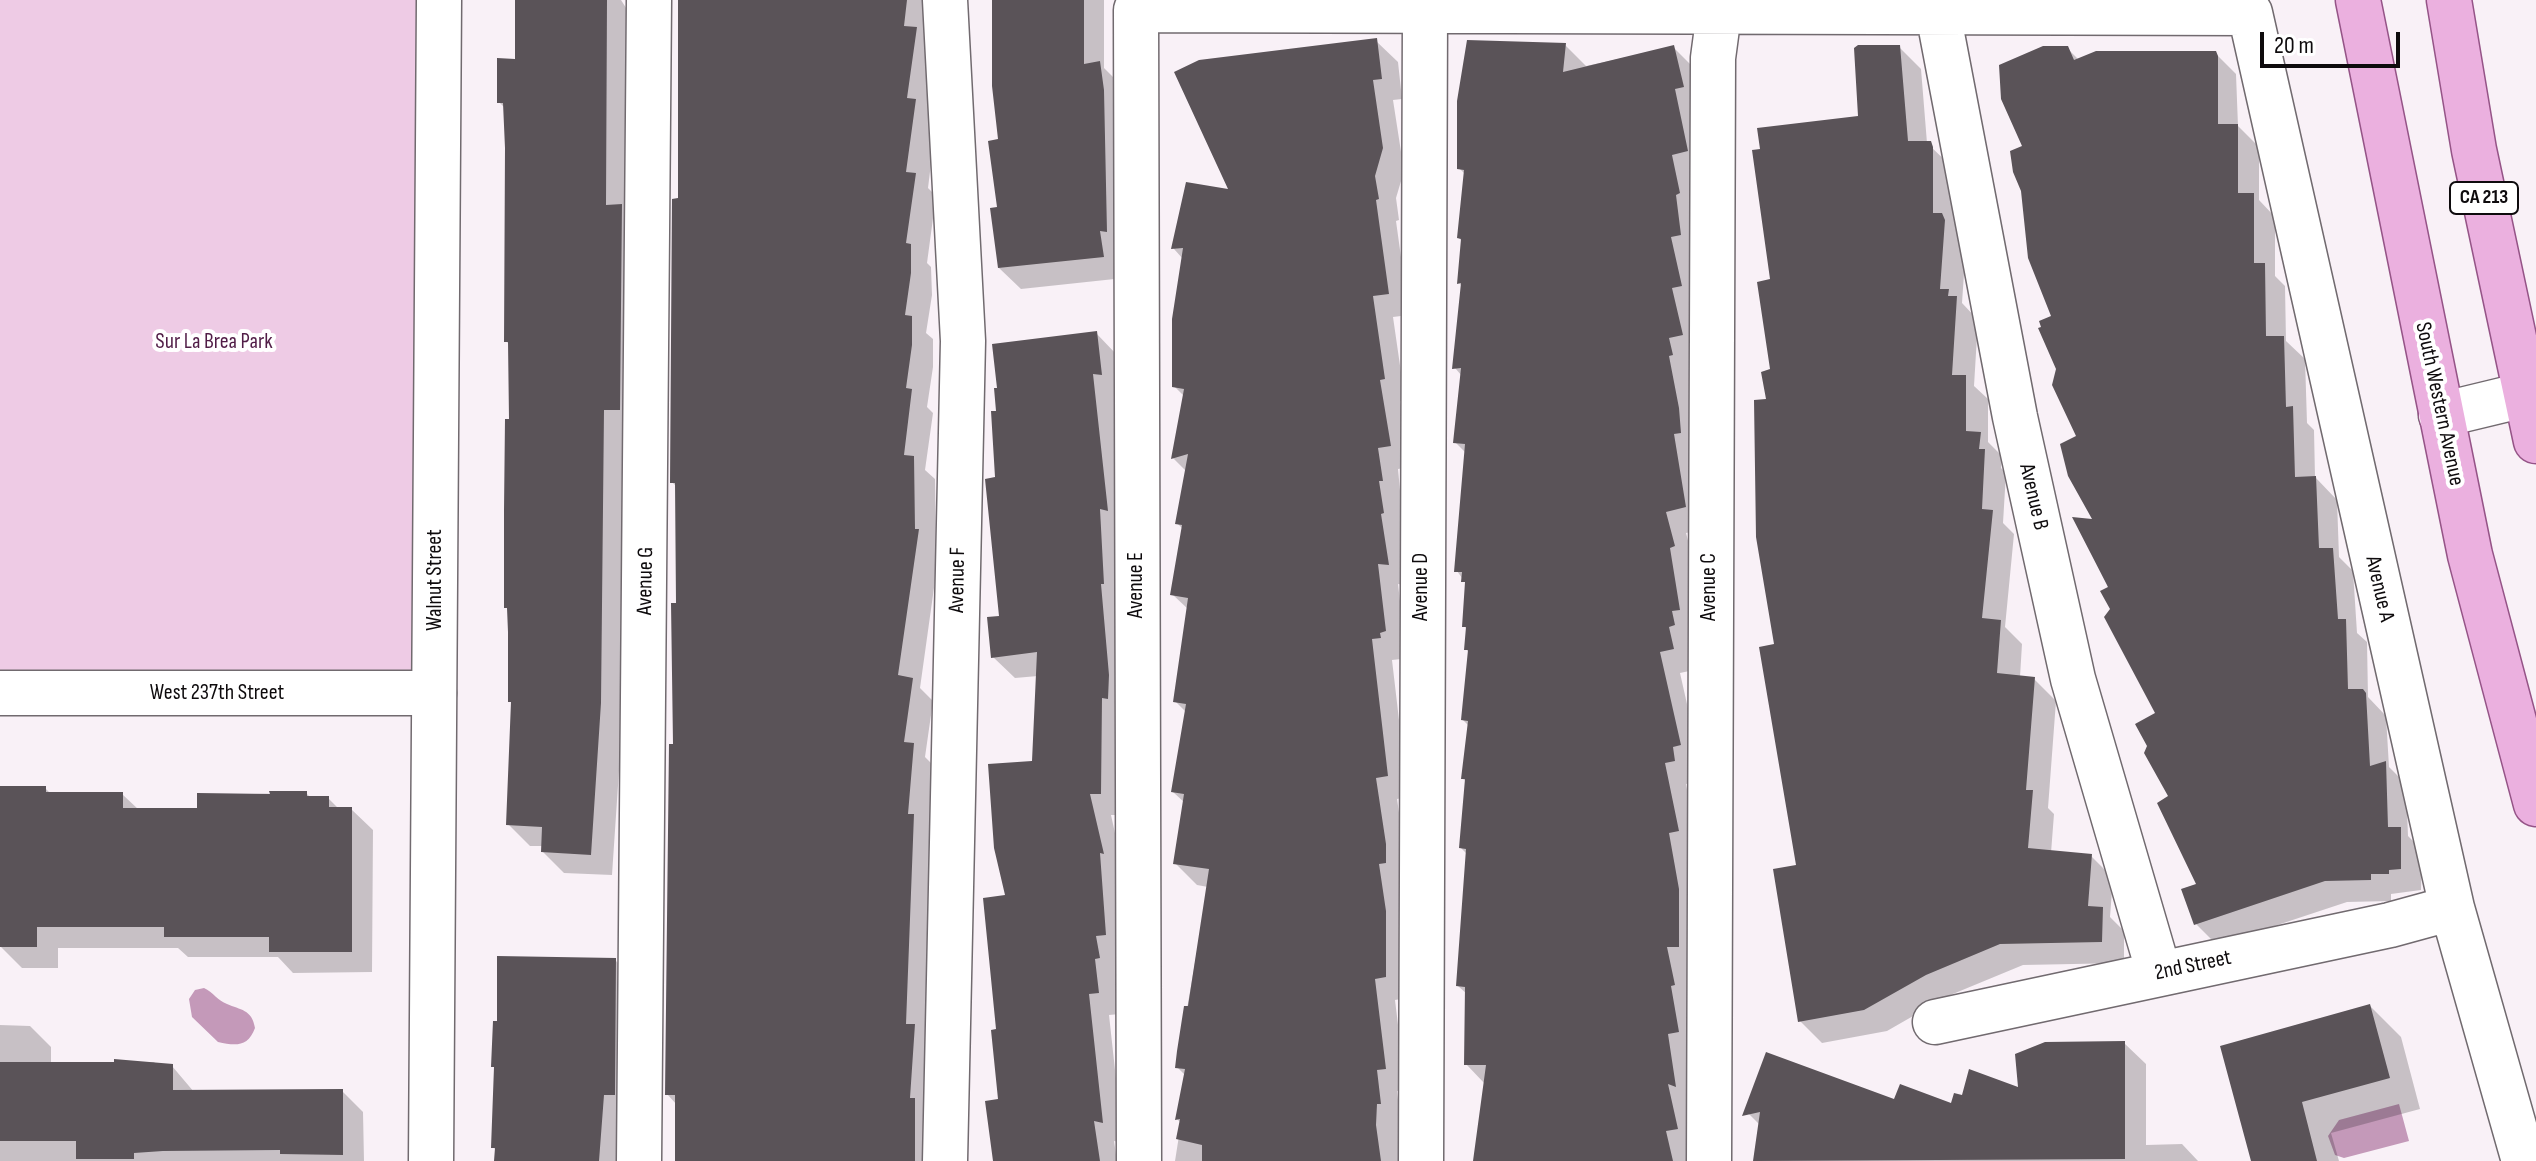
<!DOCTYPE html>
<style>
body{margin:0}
#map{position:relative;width:2536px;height:1161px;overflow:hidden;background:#f9f1f7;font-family:"Sofia Sans Condensed",sans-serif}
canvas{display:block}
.scale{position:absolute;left:2260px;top:32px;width:140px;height:36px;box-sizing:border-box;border:4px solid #0e0b0d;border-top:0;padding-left:10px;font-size:24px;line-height:28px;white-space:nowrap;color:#0e0b0d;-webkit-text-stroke:6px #fff;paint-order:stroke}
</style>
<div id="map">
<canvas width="2536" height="1161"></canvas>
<div class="scale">20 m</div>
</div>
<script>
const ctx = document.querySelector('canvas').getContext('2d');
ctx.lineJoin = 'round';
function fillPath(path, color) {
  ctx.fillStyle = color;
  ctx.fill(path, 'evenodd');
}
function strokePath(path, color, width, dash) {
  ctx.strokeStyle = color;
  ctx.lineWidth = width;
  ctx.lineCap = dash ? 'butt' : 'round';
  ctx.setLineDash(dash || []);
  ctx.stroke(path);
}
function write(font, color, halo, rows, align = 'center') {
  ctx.font = font + ' "Sofia Sans Condensed",sans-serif';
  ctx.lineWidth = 8;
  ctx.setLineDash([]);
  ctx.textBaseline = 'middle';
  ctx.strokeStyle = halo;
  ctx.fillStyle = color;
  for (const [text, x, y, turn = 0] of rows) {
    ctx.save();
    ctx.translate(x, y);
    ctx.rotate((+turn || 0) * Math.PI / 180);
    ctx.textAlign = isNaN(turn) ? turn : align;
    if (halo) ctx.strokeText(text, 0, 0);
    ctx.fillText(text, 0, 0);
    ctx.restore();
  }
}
const green = new Path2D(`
 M 0,0 L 431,0 L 425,683 L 0,685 Z`);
const water = new Path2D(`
 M 204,988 C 213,992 218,1001 227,1004 C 240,1010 252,1009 255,1028 C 248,1047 236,1046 218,1042 L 192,1017 L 189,999 L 195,990 Z
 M 2399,1104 L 2409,1141 L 2344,1158 L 2335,1155 L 2328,1136 L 2339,1120 Z`);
const shadow = new Path2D(`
 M 517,0 L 621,0 L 628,11 L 622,726 L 612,875 L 564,873 L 543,852 L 543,846 L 530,846 L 508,824 L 513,704 L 510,701 L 509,611 L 506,607 L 511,421 L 510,345 L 506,341 L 505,108 L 499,102 L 517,61 Z
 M 679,0 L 930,0 L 938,51 L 929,115 L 936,123 L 928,188 L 936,196 L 927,263 L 931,267 L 932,295 L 926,333 L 933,339 L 933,367 L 927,407 L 933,413 L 925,470 L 935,479 L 936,549 L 939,552 L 920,688 L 933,701 L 925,757 L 934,766 L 929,832 L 935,838 L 935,1161 L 675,1161 L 677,1105 L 667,1094 L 678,605 L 677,487 L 672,482 L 680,200 Z
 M 994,0 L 1104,0 L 1104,68 L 1121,85 L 1124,278 L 1021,289 L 999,268 L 1000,141 Z
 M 1376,41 L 1398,62 L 1402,99 L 1393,100 L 1404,171 L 1396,198 L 1399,220 L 1396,221 L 1409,315 L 1393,317 L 1405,400 L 1400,401 L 1411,467 L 1398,469 L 1409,586 L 1398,584 L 1406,653 L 1401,654 L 1401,659 L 1392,660 L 1408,797 L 1397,799 L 1407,867 L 1407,884 L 1400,885 L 1406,934 L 1407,998 L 1395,1000 L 1406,1090 L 1397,1091 L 1401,1125 L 1398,1125 L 1399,1161 L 1175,1161 L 1181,1123 L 1177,1119 L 1186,1076 L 1177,1067 L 1208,887 L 1197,885 L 1175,863 L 1185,803 L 1173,792 L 1187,713 L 1175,701 L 1189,610 L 1172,594 L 1183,529 L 1177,523 L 1187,472 L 1173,458 L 1185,397 L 1174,386 L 1183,259 L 1174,249 L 1187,184 L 1231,192 Z
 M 1565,45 L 1586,66 L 1673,47 L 1695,69 L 1703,356 L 1690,359 L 1693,376 L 1689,377 L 1700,431 L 1707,529 L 1686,533 L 1695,567 L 1694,670 L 1680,673 L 1701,766 L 1696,782 L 1686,784 L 1699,852 L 1700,968 L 1687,968 L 1695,1006 L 1698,1150 L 1687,1153 L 1689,1161 L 1462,1161 L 1475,1161 L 1485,1084 L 1466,1064 L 1467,994 L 1458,986 L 1467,854 L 1461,848 L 1467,782 L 1463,779 L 1470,727 L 1463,720 L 1470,654 L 1466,649 L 1468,630 L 1464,626 L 1467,585 L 1457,571 L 1466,453 L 1455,442 L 1462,376 L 1455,368 L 1463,287 L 1459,283 L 1462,241 L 1459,238 L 1466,175 L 1459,168 Z
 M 1899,47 L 1921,69 L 1927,143 L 1955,170 L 1955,228 L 1966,244 L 1962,303 L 1978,320 L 1974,386 L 1988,399 L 1988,442 L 2002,456 L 2001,468 L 2006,473 L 2003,523 L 2014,534 L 2005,627 L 2022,644 L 2020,677 L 2034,679 L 2056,701 L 2048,808 L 2054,814 L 2051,853 L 2091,856 L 2113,878 L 2110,917 L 2124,931 L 2124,963 L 2023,965 L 1948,996 L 1887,1031 L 1822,1043 L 1800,1021 L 1798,867 L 1776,646 L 1768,401 L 1773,371 L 1772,281 Z
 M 2067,48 L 2079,60 L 2215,53 L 2236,74 L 2238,126 L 2259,147 L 2259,200 L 2275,217 L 2275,276 L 2285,286 L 2286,341 L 2305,359 L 2307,423 L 2314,430 L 2315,477 L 2337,500 L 2339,557 L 2353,571 L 2357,633 L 2367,642 L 2368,697 L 2386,716 L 2389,767 L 2406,784 L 2408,836 L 2422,850 L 2421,890 L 2391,894 L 2391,901 L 2347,902 L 2217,945 L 2196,924 L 2199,885 L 2171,797 L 2157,714 L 2112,609 L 2079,437 L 2058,369 L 2053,317 L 2025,147 Z
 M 1096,333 L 1117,355 L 1123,396 L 1114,394 L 1128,531 L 1122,815 L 1111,815 L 1124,874 L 1121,980 L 1116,980 L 1120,1014 L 1109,1015 L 1123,1143 L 1114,1141 L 1117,1161 L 994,1161 L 1001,1101 L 998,1031 L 1008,897 L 1034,763 L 1038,676 L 1015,678 L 993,657 L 1001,617 L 998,412 Z
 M 0,788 L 45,788 L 51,794 L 122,794 L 139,810 L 199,810 L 199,795 L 306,793 L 311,798 L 328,798 L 339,809 L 351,809 L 373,830 L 372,972 L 293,973 L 278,957 L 188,957 L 178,948 L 58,948 L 58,968 L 22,968 L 0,946 Z
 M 615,960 L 636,981 L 624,1161 L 497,1161 L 497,1151 L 493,1147 L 496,1070 L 493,1066 Z
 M 2370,1006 L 2401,1037 L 2420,1109 L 2331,1133 L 2339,1161 L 2253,1161 Z
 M 0,1025 L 30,1026 L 51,1047 L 51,1064 L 154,1062 L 158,1066 L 172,1066 L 194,1092 L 342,1091 L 363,1112 L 364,1161 L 0,1161 Z
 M 2124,1043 L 2146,1064 L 2146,1145 L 2182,1144 L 2198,1161 L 1755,1161 L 1760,1125 L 1746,1111 L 1895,1101 L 1953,1105 L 1963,1097 L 2020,1090 Z`);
const building = new Path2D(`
 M 515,0 L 607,0 L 606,205 L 622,204 L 620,410 L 604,410 L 601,703 L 591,855 L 541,852 L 542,827 L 506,825 L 511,702 L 508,702 L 508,632 L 507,608 L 504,608 L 504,510 L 505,419 L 509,419 L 508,342 L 504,342 L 505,148 L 503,103 L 497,103 L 497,58 L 515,59 Z
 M 678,0 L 907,0 L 904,26 L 917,27 L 907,98 L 916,99 L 906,172 L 916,173 L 906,243 L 911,244 L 911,273 L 905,315 L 912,316 L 912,345 L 906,388 L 912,389 L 904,455 L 914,456 L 915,529 L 919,529 L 898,675 L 913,678 L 904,742 L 914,743 L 908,814 L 914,814 L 906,1024 L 915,1024 L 910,1098 L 915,1098 L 915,1161 L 675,1161 L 675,1095 L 665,1095 L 669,744 L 673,744 L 671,603 L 676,603 L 675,483 L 670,483 L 672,199 L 678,198 Z
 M 992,0 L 1084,0 L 1084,64 L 1100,61 L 1104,90 L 1107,232 L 1100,231 L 1104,257 L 998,268 L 990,208 L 997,207 L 988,141 L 998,139 L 992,86 Z
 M 1377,38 L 1382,79 L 1373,80 L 1383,148 L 1375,176 L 1379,199 L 1376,200 L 1389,294 L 1373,296 L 1385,379 L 1380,380 L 1391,446 L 1378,448 L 1383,481 L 1379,481 L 1384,513 L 1381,514 L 1389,565 L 1378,564 L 1386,631 L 1380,633 L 1381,638 L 1372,639 L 1388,776 L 1376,778 L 1386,844 L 1386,863 L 1379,864 L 1386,911 L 1386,977 L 1375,979 L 1386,1069 L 1377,1070 L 1381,1104 L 1377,1104 L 1376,1125 L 1381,1161 L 1202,1161 L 1202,1145 L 1176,1139 L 1180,1119 L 1175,1120 L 1185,1069 L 1175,1068 L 1177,1051 L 1184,1006 L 1188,1006 L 1209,869 L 1173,864 L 1184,794 L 1171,792 L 1186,704 L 1173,702 L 1188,598 L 1170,595 L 1182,525 L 1175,524 L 1188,454 L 1171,459 L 1184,389 L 1172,387 L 1172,319 L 1183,248 L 1171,249 L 1186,182 L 1228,189 L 1174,72 L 1199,60 Z
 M 1467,40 L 1566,43 L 1563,72 L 1674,45 L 1684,87 L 1675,89 L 1688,151 L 1672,155 L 1680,193 L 1676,195 L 1681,235 L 1671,237 L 1682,286 L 1672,288 L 1683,335 L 1669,338 L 1673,355 L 1669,356 L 1679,408 L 1681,433 L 1674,434 L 1686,507 L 1666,512 L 1675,546 L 1670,548 L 1680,610 L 1672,611 L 1675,625 L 1669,627 L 1674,649 L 1660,652 L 1681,745 L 1673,747 L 1675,761 L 1665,763 L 1679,831 L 1669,833 L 1679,889 L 1679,947 L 1667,947 L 1675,985 L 1671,986 L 1679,1032 L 1668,1034 L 1676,1087 L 1668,1084 L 1678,1129 L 1666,1131 L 1673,1161 L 1473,1161 L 1486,1065 L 1464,1065 L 1465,987 L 1456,986 L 1466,849 L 1459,848 L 1465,779 L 1461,779 L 1468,721 L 1461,720 L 1468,650 L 1464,650 L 1466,627 L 1462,627 L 1465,582 L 1461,582 L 1462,572 L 1454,572 L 1465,444 L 1453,443 L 1461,368 L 1452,369 L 1461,283 L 1457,284 L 1461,239 L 1457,238 L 1464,170 L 1457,169 L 1457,101 Z
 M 1858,45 L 1900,45 L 1908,141 L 1931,141 L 1933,147 L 1933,213 L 1942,213 L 1945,220 L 1940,289 L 1949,289 L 1948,296 L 1957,296 L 1952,375 L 1966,375 L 1966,431 L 1981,432 L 1979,449 L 1985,449 L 1982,509 L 1993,510 L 1982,618 L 2001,620 L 1997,673 L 2035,677 L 2026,790 L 2033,790 L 2028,848 L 2092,854 L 2088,906 L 2103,907 L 2102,942 L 2000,944 L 1926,975 L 1864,1010 L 1798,1022 L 1773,869 L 1796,865 L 1759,647 L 1774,644 L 1756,537 L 1754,400 L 1766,399 L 1761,372 L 1770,369 L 1757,282 L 1770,279 L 1752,150 L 1760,149 L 1757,128 L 1858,116 L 1854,48 Z
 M 2043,46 L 2068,46 L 2074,60 L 2096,51 L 2216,51 L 2218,56 L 2218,124 L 2238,124 L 2238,193 L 2254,193 L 2254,263 L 2265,263 L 2266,336 L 2284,336 L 2286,407 L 2293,406 L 2295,477 L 2316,476 L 2319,548 L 2333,548 L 2338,619 L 2346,619 L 2348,689 L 2363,689 L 2366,693 L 2370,766 L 2386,761 L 2388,827 L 2401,827 L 2401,869 L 2389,870 L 2389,874 L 2371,874 L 2371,880 L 2325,881 L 2194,925 L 2181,889 L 2196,884 L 2157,803 L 2168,796 L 2144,753 L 2147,746 L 2135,724 L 2155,713 L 2104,617 L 2110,609 L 2100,591 L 2108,587 L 2072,517 L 2092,519 L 2068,476 L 2060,444 L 2076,436 L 2052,385 L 2056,369 L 2038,328 L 2041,327 L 2039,321 L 2051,316 L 2028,258 L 2021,191 L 2013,172 L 2010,151 L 2022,146 L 2001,99 L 1999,65 Z
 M 1097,331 L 1102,375 L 1093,374 L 1108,511 L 1100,509 L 1104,584 L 1101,584 L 1109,675 L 1108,699 L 1102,698 L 1101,794 L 1090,794 L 1104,854 L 1100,853 L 1106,935 L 1096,936 L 1100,958 L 1095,959 L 1099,993 L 1089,994 L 1103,1123 L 1094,1121 L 1100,1161 L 993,1161 L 985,1101 L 998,1099 L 991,1030 L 996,1029 L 983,898 L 1005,895 L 994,848 L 988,764 L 1032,761 L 1037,652 L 991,658 L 987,617 L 999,616 L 985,479 L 995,477 L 991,411 L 996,411 L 994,388 L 997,388 L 992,344 Z
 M 0,786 L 46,786 L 46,792 L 123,792 L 123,808 L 197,808 L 197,793 L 270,794 L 269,791 L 307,791 L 307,796 L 329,796 L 329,807 L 352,807 L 352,952 L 269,952 L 269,937 L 164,937 L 164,927 L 37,927 L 37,947 L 0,947 Z
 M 497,956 L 616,958 L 615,1095 L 604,1095 L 599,1161 L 494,1161 L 495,1148 L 491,1148 L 494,1067 L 491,1067 L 493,1021 L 497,1021 Z
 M 2370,1004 L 2390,1078 L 2302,1102 L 2317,1161 L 2251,1161 L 2220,1046 Z
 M 2125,1041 L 2125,1159 L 1753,1161 L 1760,1112 L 1742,1116 L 1766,1052 L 1894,1099 L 1900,1084 L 1951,1103 L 1954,1093 L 1962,1095 L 1969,1069 L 2018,1087 L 2015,1054 L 2045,1042 Z
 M 114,1059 L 173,1064 L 173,1090 L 343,1089 L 343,1155 L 280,1154 L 280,1150 L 163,1151 L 134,1153 L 134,1159 L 76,1159 L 76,1141 L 0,1141 L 0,1062 L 114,1062 Z`);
const minor = new Path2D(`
 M 1938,13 L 2015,417 L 2073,679 L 2159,973
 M 2441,415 L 2536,392
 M 0,693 L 434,693
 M 1935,1022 L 2390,925 L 2452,908
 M 639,1161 L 649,0
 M 945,1161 L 963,341 L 945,0
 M 1139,1161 L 1136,10 L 2250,13 L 2452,908 L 2524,1161
 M 1421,1161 L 1425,13
 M 1709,1161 L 1713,58 L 1719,13`);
const tertiary = new Path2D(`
 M 431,1161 L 439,0`);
const primary = new Path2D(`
 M 2358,0 L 2470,555 L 2536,804
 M 2449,0 L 2474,150 L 2536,441`);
const shields = [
 [2484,198,68]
];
const shieldNames = [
 ["CA 213",2484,198]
];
const parkNames = [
 ["Sur La Brea Park",214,342]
];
const streetNames = [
 ["South Western Avenue",2439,404,78],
 ["Avenue B",2033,497,77],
 ["Walnut Street",435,580,-90],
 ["Avenue F",958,580,-89],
 ["Avenue G",646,581,-89],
 ["Avenue E",1136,585,-90],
 ["Avenue D",1421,587,-90],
 ["Avenue C",1709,587,-90],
 ["Avenue A",2379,589,77],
 ["West 237th Street",217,693],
 ["2nd Street",2193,966,-12]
];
fillPath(green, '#eecbe5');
fillPath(water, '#c499b9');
fillPath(shadow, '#0003');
fillPath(building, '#5a5358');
strokePath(minor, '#716a6f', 47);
strokePath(tertiary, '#716a6f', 47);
strokePath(primary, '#955487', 47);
strokePath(minor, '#fff', 44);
strokePath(tertiary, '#fff', 44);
strokePath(primary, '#ebb0df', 44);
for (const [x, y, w] of shields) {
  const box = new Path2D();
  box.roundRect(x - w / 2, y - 16, w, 32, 6);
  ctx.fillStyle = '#fff';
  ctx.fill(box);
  strokePath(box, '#0e0b0d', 2);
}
write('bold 20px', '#0e0b0d', null, shieldNames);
write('22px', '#511d47', '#fff', parkNames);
write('22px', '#0e0b0d', '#fff', streetNames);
</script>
